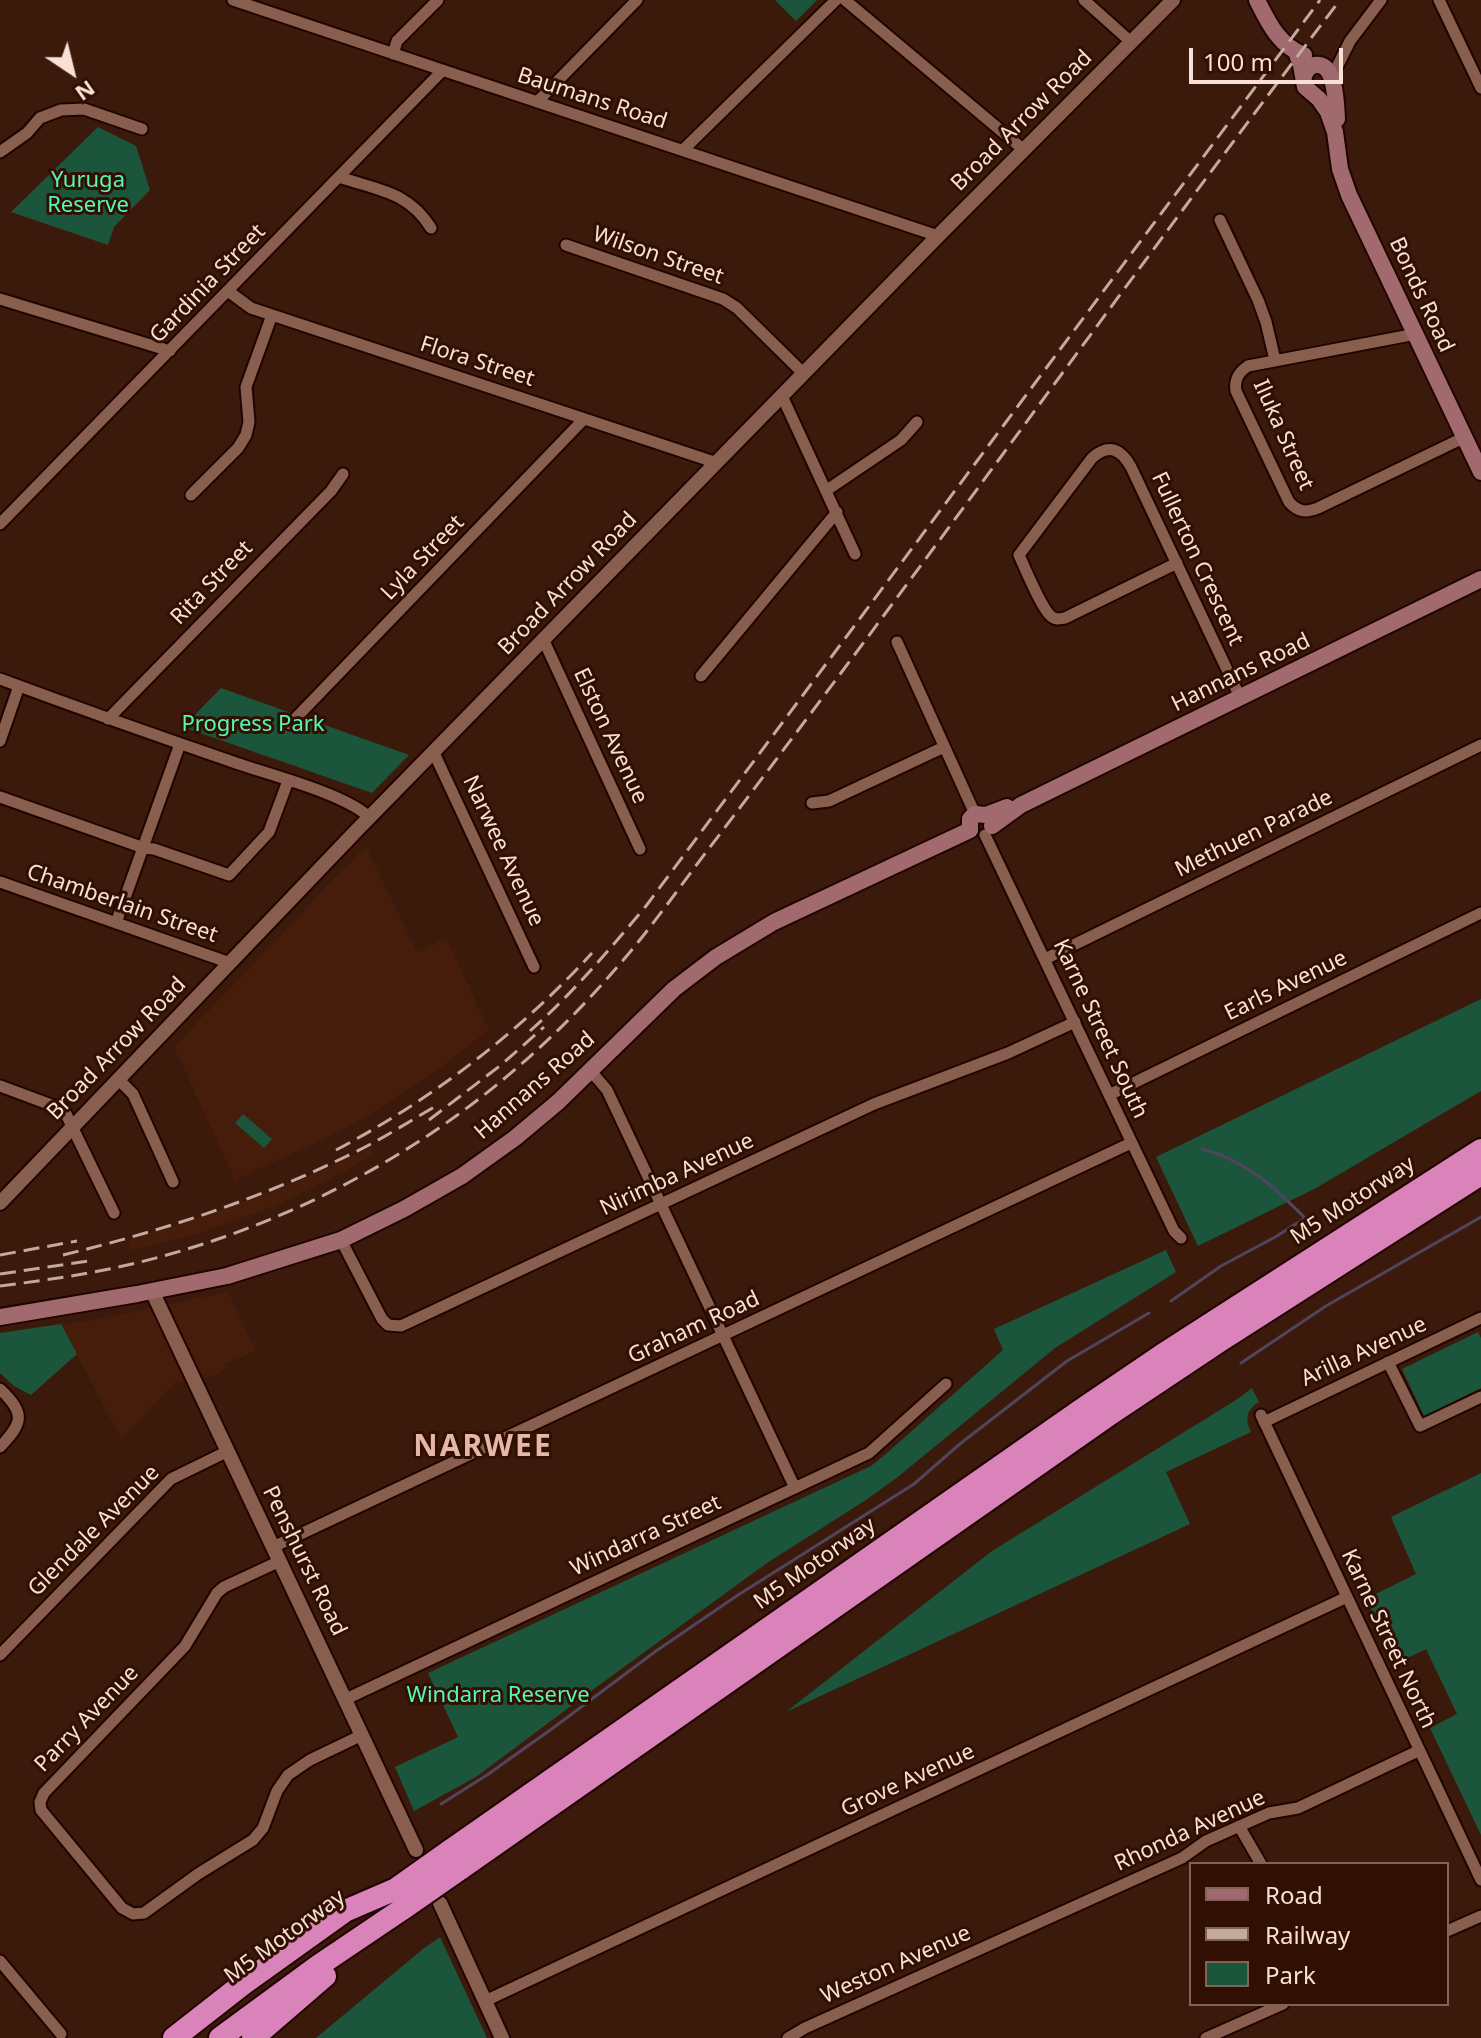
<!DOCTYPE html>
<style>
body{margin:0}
#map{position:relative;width:1481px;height:2038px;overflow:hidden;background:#3c1a0b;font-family:"Noto Sans",sans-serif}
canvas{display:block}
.legend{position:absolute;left:1189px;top:1862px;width:260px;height:144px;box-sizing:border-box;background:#311003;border:2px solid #816357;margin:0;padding:10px 14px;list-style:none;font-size:24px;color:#f8e0d6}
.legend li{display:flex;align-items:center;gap:16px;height:40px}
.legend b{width:40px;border:2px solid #816357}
.north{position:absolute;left:32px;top:32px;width:80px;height:80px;-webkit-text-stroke:6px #311003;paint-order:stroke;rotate:145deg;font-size:22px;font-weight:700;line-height:32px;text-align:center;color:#f8e0d6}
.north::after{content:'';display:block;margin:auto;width:28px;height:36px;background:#f8e0d6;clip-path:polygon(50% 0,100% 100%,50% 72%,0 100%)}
.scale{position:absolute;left:1189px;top:48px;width:154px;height:36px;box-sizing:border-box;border:4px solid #f8e0d6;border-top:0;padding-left:10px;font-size:24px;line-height:28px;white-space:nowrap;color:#f8e0d6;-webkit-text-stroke:6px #311003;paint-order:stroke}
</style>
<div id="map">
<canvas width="1481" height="2038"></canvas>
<ul class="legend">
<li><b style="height:10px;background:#a16a6f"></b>Road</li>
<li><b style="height:10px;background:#c4a99e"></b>Railway</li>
<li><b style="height:22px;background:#1b553c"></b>Park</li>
</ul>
<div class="north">N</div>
<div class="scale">100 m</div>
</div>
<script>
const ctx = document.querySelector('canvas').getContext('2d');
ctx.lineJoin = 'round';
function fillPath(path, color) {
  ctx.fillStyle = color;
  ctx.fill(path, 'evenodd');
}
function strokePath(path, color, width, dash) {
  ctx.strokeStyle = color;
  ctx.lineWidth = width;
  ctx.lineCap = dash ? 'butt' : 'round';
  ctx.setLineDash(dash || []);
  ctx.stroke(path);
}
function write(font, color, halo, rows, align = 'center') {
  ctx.font = font + ' "Noto Sans",sans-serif';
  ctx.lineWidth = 6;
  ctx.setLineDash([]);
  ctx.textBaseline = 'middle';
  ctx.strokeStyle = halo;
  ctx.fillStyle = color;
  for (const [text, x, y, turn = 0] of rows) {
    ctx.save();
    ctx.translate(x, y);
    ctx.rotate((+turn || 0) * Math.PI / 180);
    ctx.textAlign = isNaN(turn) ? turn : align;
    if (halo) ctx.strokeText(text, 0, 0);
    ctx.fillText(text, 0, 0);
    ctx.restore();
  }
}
const built = new Path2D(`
 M 366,846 L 417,952 L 446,938 L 489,1030 L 440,1068 L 390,1102 L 341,1131 L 235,1180 L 174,1047 Z
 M 370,1148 L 374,1154 L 348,1169 L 273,1207 L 200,1233 L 131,1251 L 128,1240 L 170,1228 L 268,1193 L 317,1173 Z
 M 228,1292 L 256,1351 L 225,1364 L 227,1369 L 209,1377 L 176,1382 L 121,1439 L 61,1324 L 88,1321 Z`);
const green = new Path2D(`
 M 775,0 L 817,0 L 796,21 Z
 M 98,127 L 136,146 L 150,190 L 114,227 L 108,245 L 11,212 Z
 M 221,688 L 409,755 L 372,793 L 183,727 Z
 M 1481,999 L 1481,1091 L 1316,1188 L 1198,1246 L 1156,1157 Z
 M 243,1114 L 272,1139 L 264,1148 L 235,1123 Z
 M 1166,1250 L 1176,1272 L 1055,1348 L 899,1476 L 866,1500 L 767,1563 L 591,1691 L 476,1777 L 414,1811 L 395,1767 L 458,1737 L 428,1673 L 871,1466 L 887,1453 L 1003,1350 L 994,1329 Z
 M 61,1324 L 77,1354 L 31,1395 L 14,1386 L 0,1373 L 0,1333 Z
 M 1478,1332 L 1481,1338 L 1481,1388 L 1424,1416 L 1402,1369 Z
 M 1252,1388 L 1259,1402 C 1246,1410 1245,1419 1251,1432 L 1166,1472 L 1190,1524 L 786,1712 L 992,1551 L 1236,1400 Z
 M 1481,1473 L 1481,1835 L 1430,1728 L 1457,1714 L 1426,1649 L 1399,1662 L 1366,1599 L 1416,1574 L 1391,1517 Z
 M 440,1937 L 487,2038 L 316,2038 L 423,1949 Z`);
const stream = new Path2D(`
 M 1171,1301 L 1221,1266 L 1277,1236 L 1305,1218 C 1274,1187 1246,1160 1202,1149
 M 1241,1363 L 1326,1306 L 1481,1217
 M 441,1804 L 487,1775 L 553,1728 L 656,1651 L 738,1595 L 914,1484 L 961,1443 L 1067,1361 L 1149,1313`);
const minor = new Path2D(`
 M 233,0 L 938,236
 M 845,0 L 1024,150
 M 1084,0 L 1131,42
 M 1439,0 L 1481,88
 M 393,54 L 397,41 L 438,0
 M 1332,77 L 1350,41 L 1381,0
 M 537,102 L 637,0
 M 683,150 L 836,0
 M 0,152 L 27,133 L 40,118 L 61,110 L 84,109 L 142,129
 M 339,177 C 377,190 408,191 431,228
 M 1220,220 L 1258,300 L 1266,322 L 1275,360
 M 566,245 L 723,299 L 737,308 L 804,374
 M 228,291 L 251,308 L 717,463
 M 0,299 L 170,351
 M 1416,334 L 1248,366 C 1239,372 1234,379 1236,391 L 1289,502 C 1298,512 1306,513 1318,508 L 1465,437
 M 782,396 L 855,554
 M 827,490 L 901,440 L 917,422
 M 191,495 L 238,448 L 246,435 L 249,422 L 246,387 L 272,315
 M 0,524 L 443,70
 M 1177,563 L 1065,618 C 1059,619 1057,620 1052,617 C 1042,610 1025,568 1019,555 L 1092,458 C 1109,443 1121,449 1131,467 L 1240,697
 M 544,641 L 640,849
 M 897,642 L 975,814
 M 701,676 L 837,512
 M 0,679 C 78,708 157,736 236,763 C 270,775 346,794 370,818
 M 108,719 L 331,491 L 343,474
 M 290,724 L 584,419
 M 0,741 L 19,686
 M 434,753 L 534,967
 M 0,797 L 144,848 L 154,849 L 229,875 L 269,832 L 288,781
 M 812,803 L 829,801 L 944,747
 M 985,835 L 1174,1231 L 1181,1238
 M 0,882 L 230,963
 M 116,923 L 180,744
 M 1045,959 L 1481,745
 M 590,1070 L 607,1090 L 795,1488
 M 119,1080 L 133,1094 L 173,1182
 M 0,1086 L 54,1106 L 66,1114 L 114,1213
 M 1109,1095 L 1481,913
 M 341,1240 L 382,1319 L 388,1325 L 401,1326 L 874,1104 L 1008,1053 L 1075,1022
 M 1388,1362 L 1420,1426 L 1481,1397
 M 0,1389 C 25,1413 24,1422 0,1447
 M 1261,1415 L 1481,1880
 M 1264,1422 L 1481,1318
 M 273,1547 L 1131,1143
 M 280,1561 L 224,1587 L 217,1593 L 185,1646 L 44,1793 L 40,1802 L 41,1810 L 122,1908 L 133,1914 L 144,1913 L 198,1874 L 253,1840 L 263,1828 L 277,1791 L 288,1775 L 310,1760 L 362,1735
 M 0,1655 L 171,1479 L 228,1451
 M 346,1699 L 869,1453 L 946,1384
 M 1239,1826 L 1261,1864
 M 1447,1931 L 1481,1916
 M 0,1961 L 61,2034
 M 485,2001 L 1347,1597
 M 788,2038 L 805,2028 L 1182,1858 L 1206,1841 L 1269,1813 L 1298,1808 L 1418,1751
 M 1206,2038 L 1283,2004`);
const tertiary = new Path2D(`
 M 0,1203 L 357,830 L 938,236 L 1173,0
 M 152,1291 L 416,1850
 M 440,1903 L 502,2038`);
const secondary = new Path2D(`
 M 1257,0 C 1268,22 1279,46 1304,55
 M 1296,52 L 1301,65 L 1305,87 L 1319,99 L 1328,112 L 1335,132 L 1340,169 L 1349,195 L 1481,472
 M 1304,76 C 1307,69 1311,64 1319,65 C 1336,67 1336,105 1337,119
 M 992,826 L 1021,805 L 1481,579
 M 970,830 L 970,819 L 975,814 L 986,815 L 1007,807
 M 0,1317 L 137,1294 L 227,1276 L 341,1240 L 404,1209 L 462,1176 L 515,1138 L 558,1102 L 674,989 L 716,957 L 774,922 L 970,830`);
const motorway = new Path2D(`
 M 451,1850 L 1081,1410 L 1162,1355 L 1481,1150
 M 460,1869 L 1113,1412 L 1221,1340 L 1481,1174
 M 174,2038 L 243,1984 L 345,1911 L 396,1889
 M 220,2038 L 318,1966 L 404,1908
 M 253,2038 L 325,1976`);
const rail = new Path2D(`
 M 530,1031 C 573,993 609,950 646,906 L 1320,0
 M 429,1120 L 501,1065 L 544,1027
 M 336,1150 C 431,1100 520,1032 592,953
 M 0,1255 L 77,1241
 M 63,1255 C 162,1231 260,1199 351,1154 C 381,1140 408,1122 436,1106
 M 0,1274 L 89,1261
 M 0,1286 C 38,1281 77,1276 114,1268 C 236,1242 355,1189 456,1116 C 513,1075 566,1026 612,973 C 646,935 676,892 707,851 C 746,800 784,749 823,697 C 996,466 1165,230 1340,0`);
const motorwayBridge = new Path2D(`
 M 396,1889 L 451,1850
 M 404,1908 L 460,1869`);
const streetNames = [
 ["Baumans Road",592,99,18],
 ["Broad Arrow Road",1022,121,-45],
 ["Wilson Street",658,256,19],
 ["Gardinia Street",208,284,-46],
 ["Bonds Road",1421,295,65],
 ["Flora Street",477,362,18],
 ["Iluka Street",1283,435,66],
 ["Lyla Street",423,558,-46],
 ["Fullerton Crescent",1197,559,65],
 ["Rita Street",212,583,-46],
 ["Broad Arrow Road",568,584,-46],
 ["Hannans Road",1241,673,-26],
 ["Elston Avenue",610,736,65],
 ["Methuen Parade",1254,834,-26],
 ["Narwee Avenue",503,851,65],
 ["Chamberlain Street",122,904,19],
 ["Earls Avenue",1286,986,-26],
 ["Karne Street South",1100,1029,65],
 ["Broad Arrow Road",117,1049,-46],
 ["Hannans Road",535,1086,-41],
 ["Nirimba Avenue",677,1175,-25],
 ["M5 Motorway",1353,1201,-33],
 ["Graham Road",694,1328,-25],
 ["Arilla Avenue",1364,1352,-25],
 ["Glendale Avenue",94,1531,-45],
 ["Windarra Street",646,1536,-25],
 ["Penshurst Road",304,1561,64],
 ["M5 Motorway",815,1564,-35],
 ["Karne Street North",1388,1639,65],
 ["Parry Avenue",87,1719,-46],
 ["Grove Avenue",908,1781,-25],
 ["Rhonda Avenue",1190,1831,-25],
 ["M5 Motorway",285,1937,-36],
 ["Weston Avenue",896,1965,-24]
];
const parkNames = [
 ["Yuruga",88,181],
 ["Reserve",88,206],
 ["Progress Park",253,725],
 ["Windarra Reserve",498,1696]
];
const districtNames = [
 ["NARWEE",483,1447]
];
fillPath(built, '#461d0b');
fillPath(green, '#1b553c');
strokePath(stream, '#51455e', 3);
strokePath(minor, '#210300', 15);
strokePath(tertiary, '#210300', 18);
strokePath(secondary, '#210300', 20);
strokePath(motorway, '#210300', 26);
strokePath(minor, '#885f4f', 11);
strokePath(tertiary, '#885f4f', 14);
strokePath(secondary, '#a16a6f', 16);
strokePath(motorway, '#da82ba', 22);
strokePath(rail, '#c4a99e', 3, [16, 8]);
strokePath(motorwayBridge, '#210300', 26, []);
strokePath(motorwayBridge, '#da82ba', 22);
write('22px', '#f8e0d6', '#311003', streetNames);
write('22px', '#55f8b5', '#311003', parkNames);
ctx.letterSpacing = '2px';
write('bold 30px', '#e5b7a6', '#311003', districtNames);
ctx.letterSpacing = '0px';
</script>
